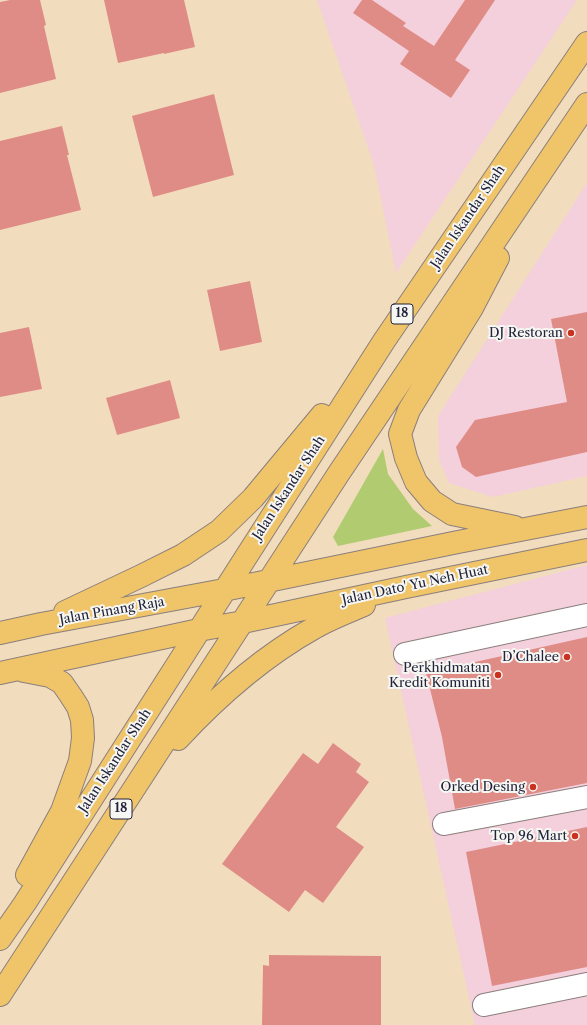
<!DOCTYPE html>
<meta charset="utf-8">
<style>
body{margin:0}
canvas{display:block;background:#f2dcbe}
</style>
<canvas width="587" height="1025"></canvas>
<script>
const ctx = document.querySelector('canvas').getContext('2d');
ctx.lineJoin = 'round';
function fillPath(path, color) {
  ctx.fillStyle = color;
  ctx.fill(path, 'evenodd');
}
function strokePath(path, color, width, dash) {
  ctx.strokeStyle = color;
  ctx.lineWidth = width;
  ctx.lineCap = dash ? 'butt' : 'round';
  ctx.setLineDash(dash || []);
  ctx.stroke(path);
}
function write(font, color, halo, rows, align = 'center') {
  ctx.font = font + ' "Libre Caslon Text",serif';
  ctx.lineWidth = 4;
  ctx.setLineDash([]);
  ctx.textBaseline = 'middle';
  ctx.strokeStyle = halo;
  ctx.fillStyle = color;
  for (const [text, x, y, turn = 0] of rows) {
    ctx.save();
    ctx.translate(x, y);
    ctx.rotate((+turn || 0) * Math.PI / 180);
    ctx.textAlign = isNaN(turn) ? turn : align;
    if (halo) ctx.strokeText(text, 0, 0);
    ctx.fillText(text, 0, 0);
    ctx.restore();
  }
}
const built = new Path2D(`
 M 317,0 L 577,0 L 396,273 L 374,165 Z
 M 587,183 L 587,476 L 493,497 L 449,483 L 439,459 L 438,416 Z
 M 587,565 L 587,1025 L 475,1025 L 385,618 Z`);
const green = new Path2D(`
 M 383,449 L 388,474 L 413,509 L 432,526 L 338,546 L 333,537 Z`);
const building = new Path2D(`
 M 10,0 L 40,0 L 46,25 L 44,26 L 56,79 L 0,93 L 0,2 Z
 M 104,0 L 184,0 L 195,47 L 164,54 L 164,53 L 118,63 Z
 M 362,0 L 372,0 L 406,23 L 403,26 L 434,46 L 465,0 L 495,0 L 455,60 L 470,70 L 451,98 L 400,64 L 409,51 L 353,13 Z
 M 214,94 L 234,175 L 153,197 L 132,116 Z
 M 62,126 L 69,155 L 67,155 L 81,210 L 0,230 L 0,141 Z
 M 250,281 L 262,342 L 220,351 L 207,290 Z
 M 587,312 L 587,452 L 476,477 L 462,467 L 456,447 L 475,420 L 567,402 L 551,319 Z
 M 29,327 L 42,389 L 0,397 L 0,333 Z
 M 170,380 L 180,418 L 117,435 L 106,398 Z
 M 587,637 L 587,783 L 455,809 L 442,737 L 426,673 Z
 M 333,743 L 361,764 L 356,772 L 369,782 L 336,827 L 364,847 L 323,903 L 305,890 L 289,912 L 222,864 L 303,753 L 318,764 Z
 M 587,827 L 587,967 L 492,986 L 466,852 Z
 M 269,955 L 381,956 L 381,1025 L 262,1025 L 263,965 L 269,966 Z`);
const minor = new Path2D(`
 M 405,654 L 587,615
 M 444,824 L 587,797
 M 484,1005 L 587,984`);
const major = new Path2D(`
 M 498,258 L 472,308 L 409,410 L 400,434 L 406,458 L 416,482 L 432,501 L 452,514 L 515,527
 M 65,612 L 141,576 L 183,555 L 219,531 L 253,498 L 322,415
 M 0,633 L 41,624 L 224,590 L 458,542 L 587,517
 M 24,671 L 50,676 L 62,683 L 71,696 L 78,707 L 82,720 L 83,738 L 80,761 L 62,811 L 27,875
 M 0,673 L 199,630 L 243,622 L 406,587 L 587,550
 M 178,739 C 217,697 264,656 314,628 C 329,619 348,612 364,605
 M 0,939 L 25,903 L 384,341 L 587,43
 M 0,995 L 339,473 L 587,104`);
const markers = [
 [571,333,4,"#c8321e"],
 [567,657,4,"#c8321e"],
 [498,675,4,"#c8321e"],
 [533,787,4,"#c8321e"],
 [575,836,4,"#c8321e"]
];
const shields = [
 [402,314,22],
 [121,809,22]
];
const shieldNames = [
 ["18",402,314],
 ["18",121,809]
];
const streetNames = [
 ["Jalan Iskandar Shah",468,217,-56],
 ["Jalan Iskandar Shah",289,488,-57],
 ["Jalan Dato' Yu Neh Huat",415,585,-12],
 ["Jalan Pinang Raja",112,611,-10],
 ["Jalan Iskandar Shah",115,761,-57]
];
const poiNames = [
 ["DJ Restoran",563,333],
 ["D’Chalee",559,657],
 ["Perkhidmatan",490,668],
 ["Kredit Komuniti",490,683],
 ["Orked Desing",525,787],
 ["Top 96 Mart",567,836]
];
fillPath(built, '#f4cfdc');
fillPath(green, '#b1cb71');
fillPath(building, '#df8c87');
strokePath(minor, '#8a7f7c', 24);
strokePath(major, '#8a7f7c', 24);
strokePath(minor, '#fff', 22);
strokePath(major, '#f0c469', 22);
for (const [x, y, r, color] of markers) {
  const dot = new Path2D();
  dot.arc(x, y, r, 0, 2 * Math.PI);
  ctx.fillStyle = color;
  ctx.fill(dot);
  strokePath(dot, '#f6f6f2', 1.5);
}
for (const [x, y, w] of shields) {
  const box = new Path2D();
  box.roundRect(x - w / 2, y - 10, w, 20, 3);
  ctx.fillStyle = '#f6f6f2';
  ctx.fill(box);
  strokePath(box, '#22223b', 1);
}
write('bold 12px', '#22223b', null, shieldNames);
write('13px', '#22223b', '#f6f6f2', streetNames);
write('13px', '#22223b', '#f6f6f2', poiNames, 'right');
</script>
